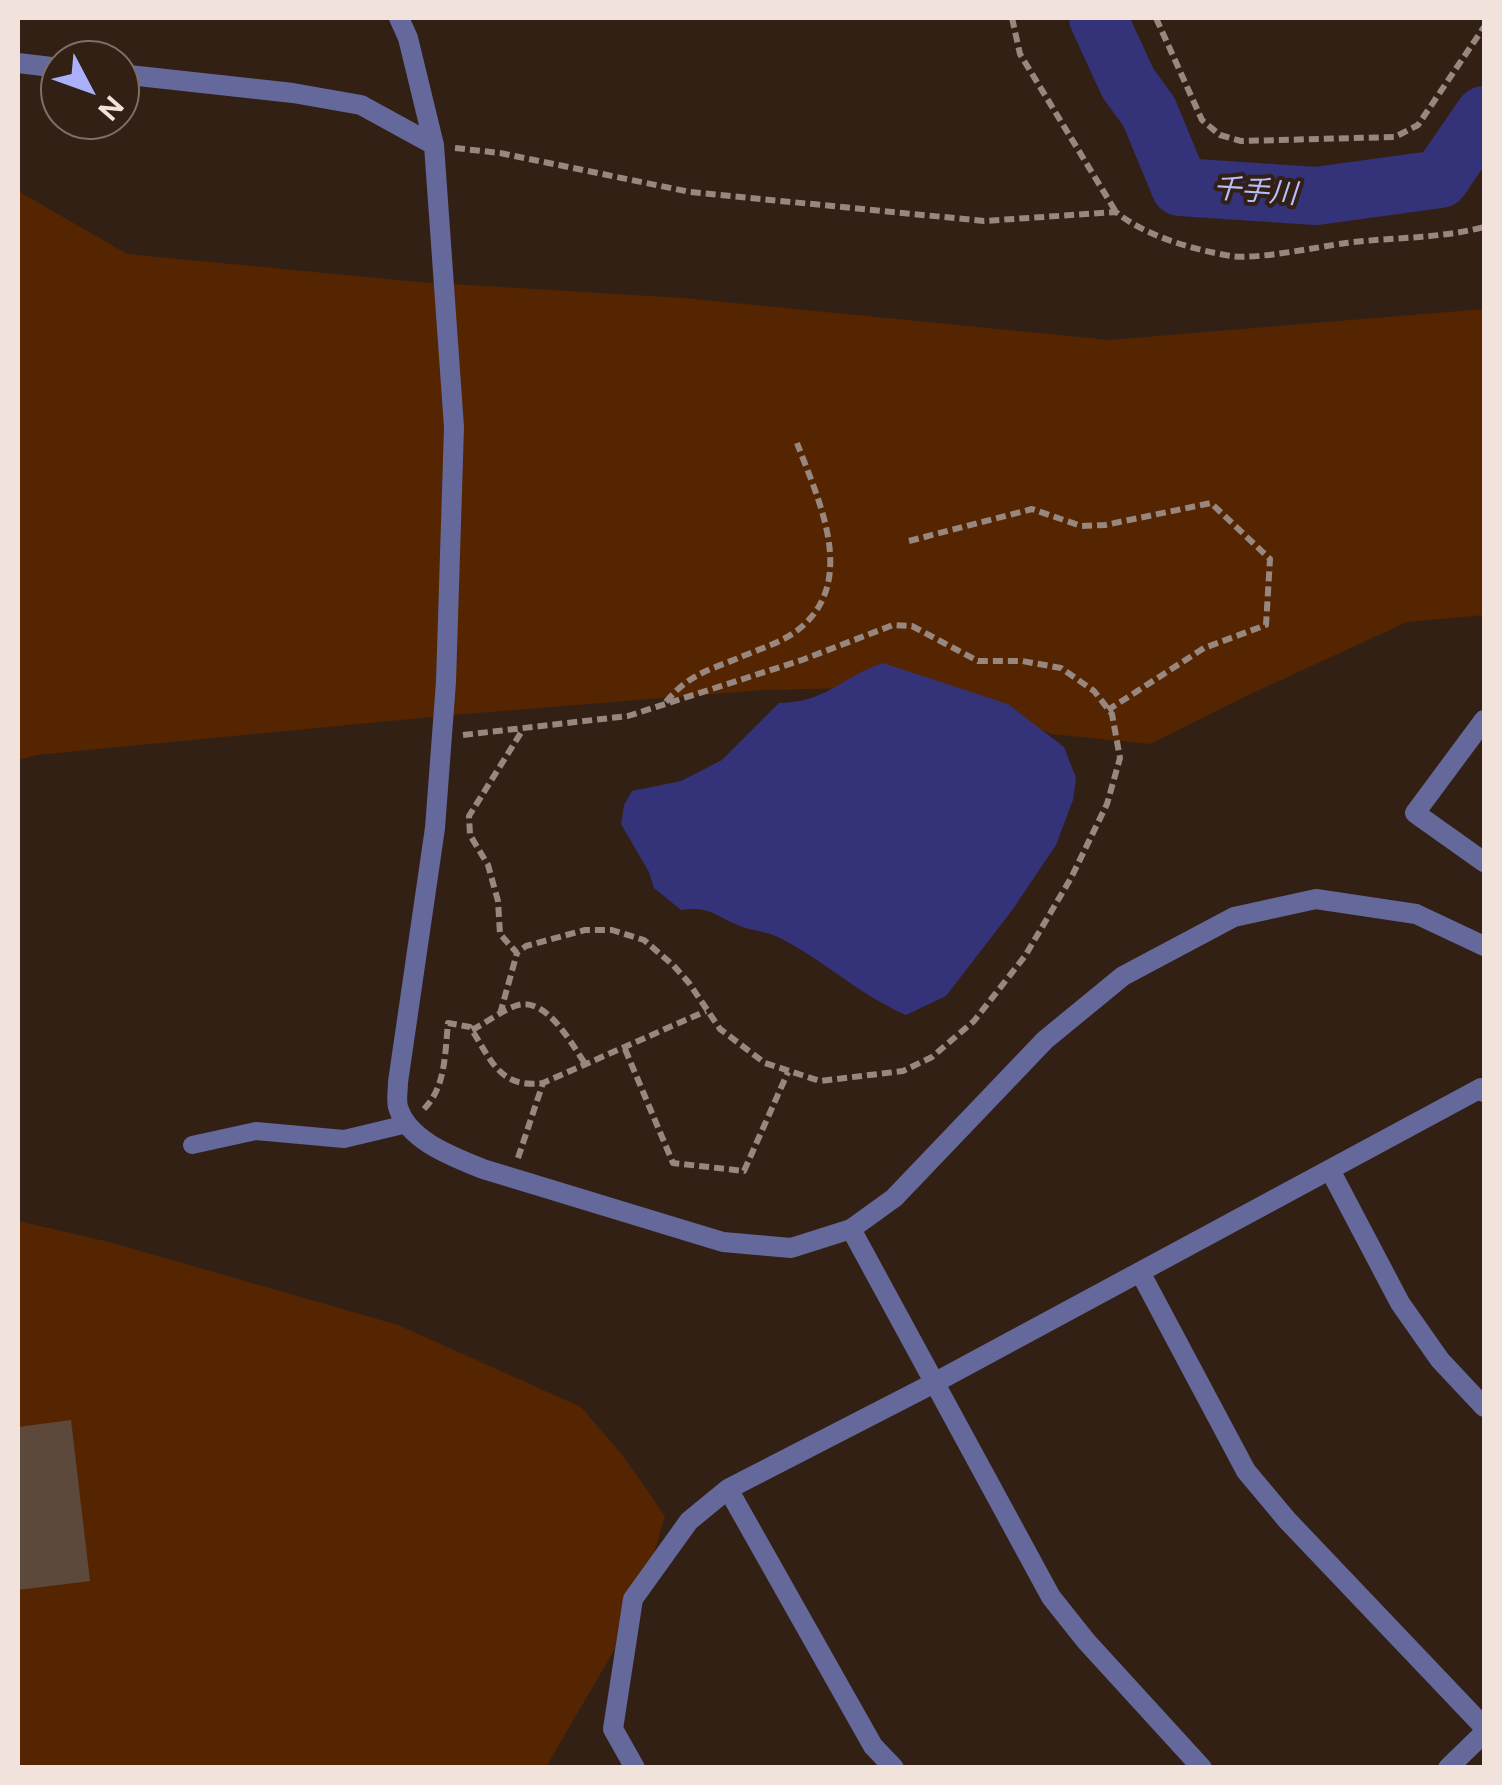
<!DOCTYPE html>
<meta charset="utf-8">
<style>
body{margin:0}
#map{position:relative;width:1502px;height:1785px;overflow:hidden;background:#332015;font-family:Figtree,sans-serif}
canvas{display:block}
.frame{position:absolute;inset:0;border:20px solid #f1e3dc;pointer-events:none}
.north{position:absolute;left:40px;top:40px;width:100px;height:100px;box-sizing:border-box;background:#332015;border:2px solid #7f6e65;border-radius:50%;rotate:131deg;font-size:28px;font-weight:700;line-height:40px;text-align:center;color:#f1e3dc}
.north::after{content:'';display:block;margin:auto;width:35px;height:45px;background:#aab0fb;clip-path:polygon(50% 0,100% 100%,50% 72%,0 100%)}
</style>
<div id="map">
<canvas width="1502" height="1785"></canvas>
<div class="frame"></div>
<div class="north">N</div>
</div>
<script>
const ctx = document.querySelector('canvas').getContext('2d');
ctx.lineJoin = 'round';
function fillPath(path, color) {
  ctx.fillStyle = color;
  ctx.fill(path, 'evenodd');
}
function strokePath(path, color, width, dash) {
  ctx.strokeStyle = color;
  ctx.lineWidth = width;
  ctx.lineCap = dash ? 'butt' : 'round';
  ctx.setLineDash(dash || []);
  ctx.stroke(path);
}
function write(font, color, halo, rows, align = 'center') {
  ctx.font = font + ' Figtree,"Noto Sans JP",sans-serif';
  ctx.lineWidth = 8;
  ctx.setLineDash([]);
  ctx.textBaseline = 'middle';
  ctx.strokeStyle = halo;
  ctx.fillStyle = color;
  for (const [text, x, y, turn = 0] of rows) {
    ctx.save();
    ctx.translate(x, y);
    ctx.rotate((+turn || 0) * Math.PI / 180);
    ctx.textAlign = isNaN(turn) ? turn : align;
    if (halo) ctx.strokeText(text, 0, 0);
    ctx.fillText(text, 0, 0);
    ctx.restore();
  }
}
const green = new Path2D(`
 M 18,191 L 127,254 L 418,282 L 683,298 L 1110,340 L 1484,309 L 1484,615 L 1407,622 L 1244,697 L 1150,744 L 1051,734 L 941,686 L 762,690 L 452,715 L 36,755 L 18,760 Z
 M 18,1221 L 109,1242 L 398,1325 L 581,1407 L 623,1456 L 665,1516 L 637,1611 L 546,1767 L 18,1768 Z`);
const water = new Path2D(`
 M 883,663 L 1008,704 L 1064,747 L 1076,778 L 1073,800 L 1056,845 L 1013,909 L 946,996 L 906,1015 C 858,994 824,960 778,937 C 766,931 752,931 740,926 C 714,916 711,906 681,910 L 654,888 L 649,872 L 621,824 L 624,805 L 632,791 L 681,781 L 722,760 L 779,703 C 829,702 840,677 883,663 Z`);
const river = new Path2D(`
 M 1098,18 L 1128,83 L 1149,112 L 1180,187 L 1316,196 L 1440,179 L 1484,115`);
const building = new Path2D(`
 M 71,1420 L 90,1581 L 18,1590 L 18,1427 Z`);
const path = new Path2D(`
 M 1012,18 L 1020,54 L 1116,212
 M 1156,18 L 1202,120 L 1220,135 L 1241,141 L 1395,137 L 1418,125 L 1484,27
 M 455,148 L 500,153 L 690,192 L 984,221 L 1116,212 C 1145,236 1194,250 1231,256 C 1255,260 1318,247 1346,243 C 1393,237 1438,239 1484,227
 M 909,541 L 1032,509 L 1081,526 L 1105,525 L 1211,503 L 1270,559 L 1266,625 L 1204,648 L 1108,710
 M 666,702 C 687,676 706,671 736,659 C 756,650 782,643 799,629 C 859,581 818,499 797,443
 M 463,735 L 628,716 L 802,660 L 893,625 L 912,626 L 978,661 L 1022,661 L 1061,668 L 1094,691 L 1112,714 L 1120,758 L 1107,804 L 1071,878 L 1025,956 L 974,1021 L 932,1057 L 903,1071 L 820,1081 L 765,1063 L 720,1029 L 689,983 L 673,965 L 644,940 L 612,930 L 585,930 L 526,946 L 517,953 L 500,934 L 498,901 L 488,865 L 470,835 L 469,816 L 522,731
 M 500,1014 L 517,953
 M 472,1030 C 486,1023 501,1011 515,1006 C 546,994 572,1045 586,1065
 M 625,1049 L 673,1163 L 744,1171 L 788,1072
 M 424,1109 C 446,1087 445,1052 448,1023 L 470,1027 C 491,1059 499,1089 543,1083 L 706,1011
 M 518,1158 L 543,1083`);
const service = new Path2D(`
 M 192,1145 L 256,1131 L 344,1139 L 407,1124`);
const minor = new Path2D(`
 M 399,18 L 408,38 L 434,145 L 454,427 L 446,682 L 435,828 L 398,1082 C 398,1090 396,1100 398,1107 C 408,1141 454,1157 483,1169 L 723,1242 L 791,1248 L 851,1229
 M 18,63 L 60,68
 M 120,74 L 293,93 L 361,105 L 434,145
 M 1484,720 L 1415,813 L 1484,862
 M 1330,1170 L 1400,1303 L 1440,1360 L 1484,1407
 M 1140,1272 L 1246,1471 L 1287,1520 L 1484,1727
 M 635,1768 L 613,1729 L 633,1599 L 689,1521 L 728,1489
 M 894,1768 L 873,1746 L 728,1489 L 934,1383 L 1481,1088 L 1484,1092`);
const tertiary = new Path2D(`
 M 1202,1768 L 1086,1641 L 1051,1597 L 851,1229 L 894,1198 L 1045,1040 L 1123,976 L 1234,917 L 1316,899 L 1416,914 L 1484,946
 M 1448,1768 L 1484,1733`);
const waterNames = [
 ["千手川",1255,192,4]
];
fillPath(green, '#552501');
fillPath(water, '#343278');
strokePath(river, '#343278', 58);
fillPath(building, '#5d483c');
strokePath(path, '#97877e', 6, [10, 5]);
strokePath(service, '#65689b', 18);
strokePath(minor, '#65689b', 20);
strokePath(tertiary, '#65689b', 20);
write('italic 28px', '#b8befc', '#332015', waterNames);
</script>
